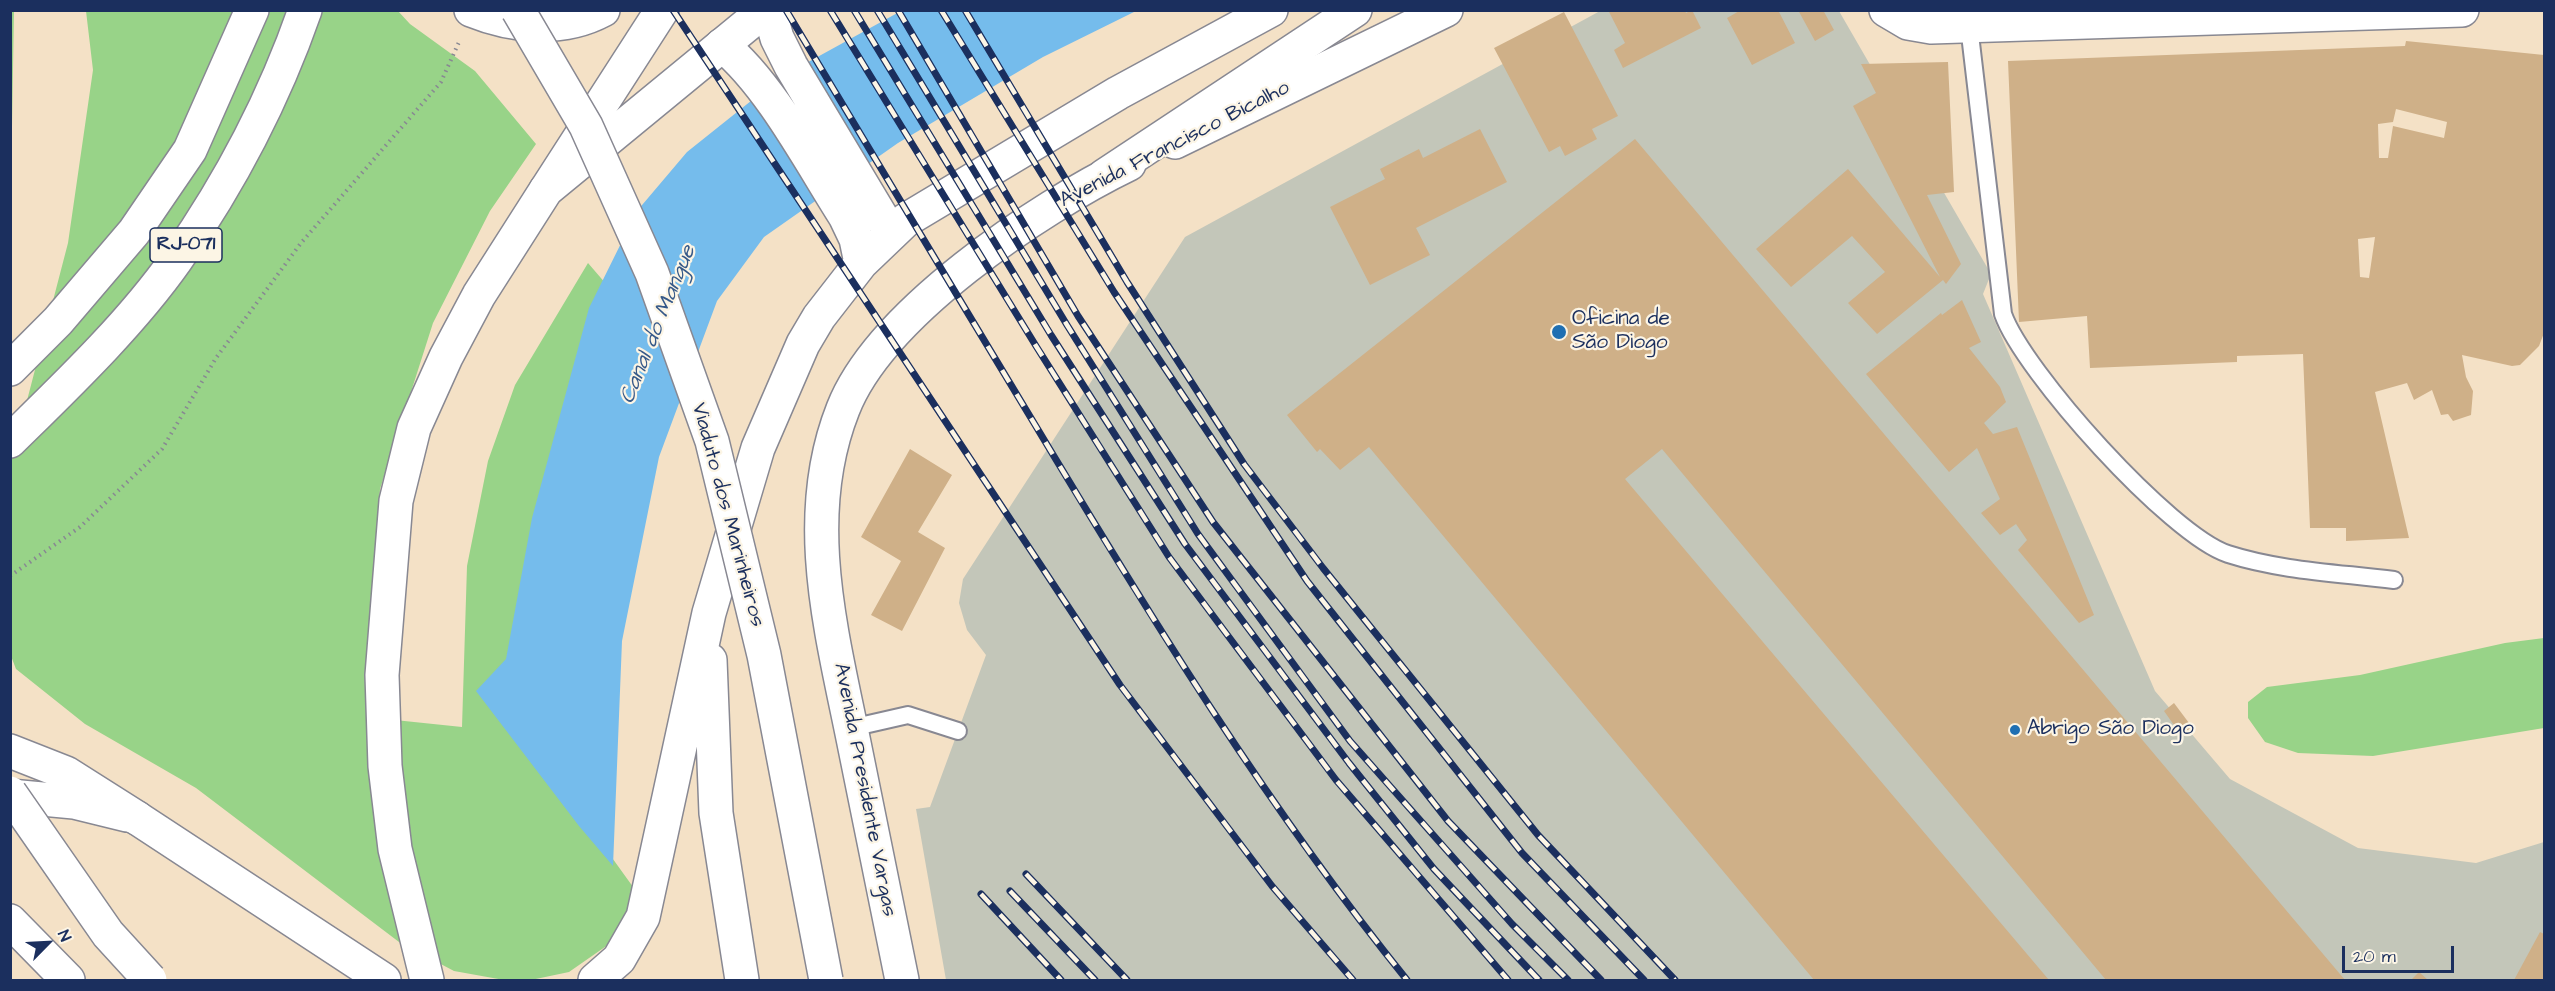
<!DOCTYPE html>
<meta charset="utf-8">
<style>
body{margin:0}
#map{position:relative;width:2555px;height:991px;overflow:hidden;background:#f4e1c6;font-family:"Architects Daughter",sans-serif}
canvas{display:block}
.frame{position:absolute;inset:0;border:12px solid #1b2f5e;pointer-events:none}
.north{position:absolute;left:18px;top:913px;width:60px;height:60px;-webkit-text-stroke:4px #fcf5e5;paint-order:stroke;rotate:66deg;font-size:16px;font-weight:700;line-height:24px;text-align:center;color:#1b2f5e}
.north::after{content:'';display:block;margin:auto;width:21px;height:27px;background:#1b2f5e;clip-path:polygon(50% 0,100% 100%,50% 72%,0 100%)}
.scale{position:absolute;left:2342px;top:946px;width:112px;height:27px;box-sizing:border-box;border:3px solid #1b2f5e;border-top:0;padding-left:8px;font-size:18px;line-height:21px;white-space:nowrap;color:#1b2f5e;-webkit-text-stroke:4px #fcf5e5;paint-order:stroke}
</style>
<div id="map">
<canvas width="2555" height="991"></canvas>
<div class="frame"></div>
<div class="north">N</div>
<div class="scale">20 m</div>
</div>
<script>
const ctx = document.querySelector('canvas').getContext('2d');
ctx.lineJoin = 'round';
function fillPath(path, color) {
  ctx.fillStyle = color;
  ctx.fill(path, 'evenodd');
}
function strokePath(path, color, width, dash) {
  ctx.strokeStyle = color;
  ctx.lineWidth = width;
  ctx.lineCap = dash ? 'butt' : 'round';
  ctx.setLineDash(dash || []);
  ctx.stroke(path);
}
function write(font, color, halo, rows, align = 'center') {
  ctx.font = font + ' "Architects Daughter",sans-serif';
  ctx.lineWidth = 4.5;
  ctx.setLineDash([]);
  ctx.textBaseline = 'middle';
  ctx.strokeStyle = halo;
  ctx.fillStyle = color;
  for (const [text, x, y, turn = 0] of rows) {
    ctx.save();
    ctx.translate(x, y);
    ctx.rotate((+turn || 0) * Math.PI / 180);
    ctx.textAlign = isNaN(turn) ? turn : align;
    if (halo) ctx.strokeText(text, 0, 0);
    ctx.fillText(text, 0, 0);
    ctx.restore();
  }
}
const industrial = new Path2D(`
 M 1600,11 L 1839,11 L 1991,274 L 1983,294 L 2155,691 L 2230,779 L 2358,848 L 2476,863 L 2544,842 L 2544,980 L 946,980 L 916,809 L 930,807 L 986,655 L 967,630 L 959,603 L 963,579 L 1185,237 Z`);
const green = new Path2D(`
 M 14,11 L 11,184 L 11,185 L 10,11 Z
 M 86,11 L 398,11 L 410,24 L 475,71 L 536,144 L 490,211 L 433,323 L 380,489 L 366,717 L 462,727 L 467,566 L 488,461 L 515,385 L 588,263 L 619,299 L 507,712 L 641,898 L 625,933 L 569,972 L 531,980 L 504,980 L 454,971 L 399,942 L 196,788 L 85,724 L 16,669 L 11,656 L 11,462 L 68,243 L 93,70 Z
 M 2544,638 L 2544,728 L 2373,756 L 2298,753 L 2265,742 L 2248,718 L 2248,702 L 2267,687 L 2360,675 L 2505,643 Z`);
const water = new Path2D(`
 M 901,11 L 1136,11 L 1043,57 L 898,143 L 764,237 L 717,301 L 659,457 L 622,641 L 613,866 L 579,826 L 476,691 L 506,659 L 532,518 L 589,308 L 637,211 L 687,152 L 781,77 Z`);
const building = new Path2D(`
 M 1608,10 L 1685,10 L 1686,13 L 1692,10 L 1701,28 L 1623,68 L 1614,50 L 1625,43 Z
 M 1741,10 L 1778,10 L 1795,43 L 1752,65 L 1727,18 Z
 M 1798,10 L 1823,10 L 1834,30 L 1815,41 Z
 M 1564,12 L 1618,116 L 1592,129 L 1597,139 L 1565,156 L 1560,146 L 1549,152 L 1494,48 Z
 M 2406,41 L 2544,55 L 2544,333 L 2539,346 L 2520,365 L 2512,366 L 2462,355 L 2466,377 L 2473,391 L 2471,415 L 2453,421 L 2448,414 L 2441,415 L 2432,390 L 2414,400 L 2407,383 L 2375,392 L 2409,538 L 2346,541 L 2346,528 L 2310,528 L 2303,354 L 2237,356 L 2237,362 L 2090,368 L 2087,316 L 2019,322 L 2008,61 L 2405,46 ZM 2396,109 L 2447,122 L 2444,138 L 2393,126 L 2388,158 L 2379,158 L 2378,124 L 2393,122 ZM 2375,237 L 2369,278 L 2360,277 L 2358,239 Z
 M 1948,62 L 1954,192 L 1927,195 L 1961,264 L 1946,284 L 1943,280 L 1877,334 L 1848,303 L 1885,272 L 1852,236 L 1791,287 L 1756,249 L 1848,169 L 1940,277 L 1853,106 L 1876,93 L 1861,64 Z
 M 1480,129 L 1507,182 L 1416,228 L 1430,255 L 1370,285 L 1330,207 L 1385,179 L 1380,169 L 1419,149 L 1423,158 Z
 M 1635,139 L 2345,980 L 2106,980 L 1662,449 L 1625,479 L 2049,980 L 1814,980 L 1369,447 L 1340,470 L 1320,449 L 1317,452 L 1287,415 Z
 M 1962,300 L 1981,342 L 1969,348 L 2000,387 L 2006,402 L 1984,423 L 1993,434 L 2017,427 L 2094,615 L 2079,623 L 2018,550 L 2027,540 L 2016,524 L 2000,535 L 1981,513 L 2000,499 L 1977,448 L 1949,472 L 1866,374 L 1941,313 L 1942,315 Z
 M 910,449 L 952,475 L 918,532 L 945,548 L 902,631 L 871,615 L 901,561 L 861,537 Z
 M 2174,703 L 2192,727 L 2181,735 L 2164,711 Z
 M 2540,932 L 2544,934 L 2544,980 L 2514,980 Z
 M 2419,972 L 2428,980 L 2411,980 Z`);
const path = new Path2D(`
 M 10,576 L 80,527 L 162,449 L 216,358 L 301,243 L 441,82 L 459,42`);
const service = new Path2D(`
 M 1969,26 L 2003,314 C 2023,371 2170,535 2228,554 C 2281,571 2339,573 2394,580
 M 851,728 L 908,715 L 958,731`);
const tertiary = new Path2D(`
 M 1886,10 L 1908,23 L 1931,27 L 2462,10`);
const secondary = new Path2D(`
 M 1175,142 L 1446,10
 M 10,796 L 74,802 L 127,815
 M 902,980 C 886,903 871,825 855,748 C 833,637 799,520 843,409 C 880,314 1038,208 1129,164`);
const primary = new Path2D(`
 M 427,980 L 395,849 L 385,766 L 382,675 L 396,501 L 414,428 L 446,357 L 479,295 L 546,190 L 765,10`);
const trunk = new Path2D(`
 M 471,10 C 513,27 562,32 603,10
 M 769,10 L 777,38 L 791,66 L 891,233
 M 722,45 C 770,84 811,163 845,216 L 856,239 L 861,263
 M 1104,176 L 1355,10
 M 546,190 L 662,10
 M 710,660 L 716,813 L 742,980
 M 137,818 L 384,980
 M 595,980 L 619,959 L 643,917 L 709,613 L 758,448 L 803,344 L 819,317 L 861,263 L 906,220 L 1118,93 L 1271,10`);
const motorway = new Path2D(`
 M 10,369 L 58,321 L 134,232 L 190,150 L 252,10
 M 10,441 C 67,385 130,325 176,260 C 230,183 274,99 305,10
 M 10,751 L 66,773 L 137,818
 M 10,921 L 68,980`);
const rail = new Path2D(`
 M 673,10 L 1120,685 L 1272,886 L 1353,980
 M 786,10 C 870,150 953,289 1037,428 C 1151,618 1268,808 1407,980
 M 830,10 L 1036,346 L 1169,557 L 1336,780 L 1508,980
 M 854,10 L 1051,335 L 1185,544 L 1349,763 L 1434,869 L 1539,980
 M 877,10 L 1067,325 L 1198,534 L 1350,741 L 1512,924 L 1568,980
 M 898,10 L 1078,316 L 1213,522 L 1448,821 L 1601,980
 M 941,10 L 1114,292 L 1307,581 L 1522,853 L 1644,980
 M 965,10 L 1127,282 L 1244,464 L 1323,568 L 1538,835 L 1675,980
 M 1026,874 L 1127,980
 M 1010,891 L 1095,980
 M 981,894 L 1061,980`);
const primaryBridge = new Path2D(`
 M 518,10 L 586,126 L 652,273 L 712,441 L 764,655 L 826,980
 M 10,793 L 108,934 L 150,980`);
const markers = [
 [1559,332,8,"#1f6fb2"],
 [2015,730,6,"#1f6fb2"]
];
const shields = [
 [186,245,72]
];
const shieldNames = [
 ["RJ-071",186,245]
];
const streetNames = [
 ["Avenida Francisco Bicalho",1175,145,-27],
 ["Viaduto dos Marinheiros",727,515,75],
 ["Avenida Presidente Vargas",864,790,79]
];
const poiNames = [
 ["Oficina de",1572,320],
 ["São Diogo",1572,344],
 ["Abrigo São Diogo",2027,730]
];
const waterNames = [
 ["Canal do Mangue",659,325,-68]
];
fillPath(industrial, '#c3c6b9');
fillPath(green, '#98d388');
fillPath(water, '#75bcec');
fillPath(building, '#cfb088');
strokePath(service, '#888892', 20);
strokePath(tertiary, '#888892', 36);
strokePath(secondary, '#888892', 36);
strokePath(primary, '#888892', 36);
strokePath(trunk, '#888892', 36);
strokePath(motorway, '#888892', 36);
strokePath(path, '#888892', 4, [1.5, 4.5]);
strokePath(service, '#fff', 16);
strokePath(tertiary, '#fff', 33);
strokePath(secondary, '#fff', 33);
strokePath(primary, '#fff', 33);
strokePath(trunk, '#fff', 33);
strokePath(motorway, '#fff', 33);
strokePath(rail, '#1b2f5e', 7);
strokePath(rail, '#fcf5e5', 4.5, [14]);
strokePath(primaryBridge, '#888892', 36, []);
strokePath(primaryBridge, '#fff', 33);
for (const [x, y, r, color] of markers) {
  const dot = new Path2D();
  dot.arc(x, y, r, 0, 2 * Math.PI);
  ctx.fillStyle = color;
  ctx.fill(dot);
  strokePath(dot, '#fcf5e5', 2);
}
for (const [x, y, w] of shields) {
  const box = new Path2D();
  box.roundRect(x - w / 2, y - 17, w, 34, 4.5);
  ctx.fillStyle = '#fcf5e5';
  ctx.fill(box);
  strokePath(box, '#1b2f5e', 1.5);
}
write('bold 20px', '#1b2f5e', null, shieldNames);
write('21px', '#1b2f5e', '#fcf5e5', streetNames);
write('21px', '#1b2f5e', '#fcf5e5', poiNames, 'left');
write('italic 22px', '#365989', '#fcf5e5', waterNames);
</script>
